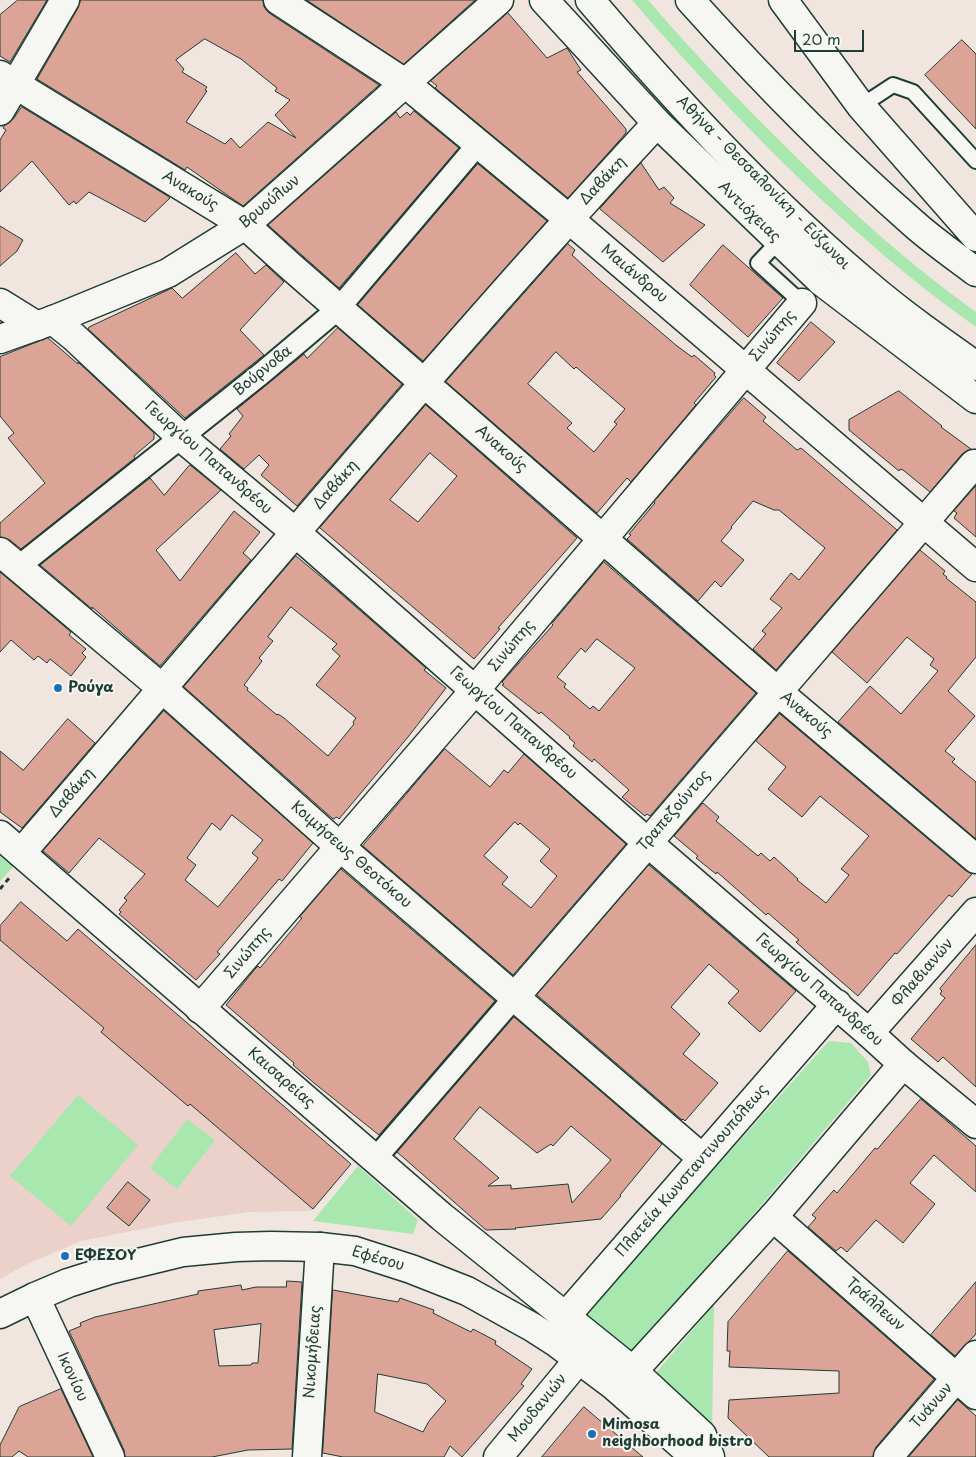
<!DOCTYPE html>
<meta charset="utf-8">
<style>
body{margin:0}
#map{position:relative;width:976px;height:1457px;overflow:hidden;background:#f1e5e0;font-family:"Playpen Sans",sans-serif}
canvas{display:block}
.scale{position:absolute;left:794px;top:30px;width:70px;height:22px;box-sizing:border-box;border:2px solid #1f3d34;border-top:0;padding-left:6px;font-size:15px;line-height:18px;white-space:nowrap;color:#1f3d34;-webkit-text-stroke:4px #f6f6f2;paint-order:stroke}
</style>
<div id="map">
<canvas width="976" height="1457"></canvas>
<div class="scale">20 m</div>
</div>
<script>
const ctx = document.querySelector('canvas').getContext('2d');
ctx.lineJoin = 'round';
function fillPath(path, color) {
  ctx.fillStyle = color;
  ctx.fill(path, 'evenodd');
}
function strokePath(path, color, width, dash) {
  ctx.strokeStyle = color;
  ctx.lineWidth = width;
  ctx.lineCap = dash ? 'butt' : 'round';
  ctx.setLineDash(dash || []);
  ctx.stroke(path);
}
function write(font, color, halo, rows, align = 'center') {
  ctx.font = font + ' "Playpen Sans",sans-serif';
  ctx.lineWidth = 4;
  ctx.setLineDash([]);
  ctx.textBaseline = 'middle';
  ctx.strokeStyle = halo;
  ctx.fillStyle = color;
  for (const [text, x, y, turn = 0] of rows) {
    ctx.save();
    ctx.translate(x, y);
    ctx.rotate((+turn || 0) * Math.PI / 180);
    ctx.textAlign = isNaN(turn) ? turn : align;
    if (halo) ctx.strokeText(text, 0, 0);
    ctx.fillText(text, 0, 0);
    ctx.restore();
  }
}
const built = new Path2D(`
 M 21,902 L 67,941 L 78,929 L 351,1164 L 311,1211 L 249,1212 L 173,1223 L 81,1241 L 23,1266 L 0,1279 L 0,926 Z`);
const green = new Path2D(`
 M 632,0 L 648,0 C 692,51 738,100 786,147 C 846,207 907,263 976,312 L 976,327 C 849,237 734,118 632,0 Z
 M 0,856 L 13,867 L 0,881 Z
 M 829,1041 L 851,1043 L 868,1062 L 871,1075 L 637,1352 L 623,1349 L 591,1323 L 586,1312 Z
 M 78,1095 L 138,1145 L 71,1226 L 10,1176 Z
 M 187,1119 L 215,1140 L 177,1189 L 150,1168 Z
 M 358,1166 L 418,1220 L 413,1234 L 313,1221 Z
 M 714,1305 L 712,1430 L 654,1375 Z`);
const building = new Path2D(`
 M 18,0 L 47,0 L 10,62 L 0,56 L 0,15 Z
 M 81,0 L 263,0 L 264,7 L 269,13 L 379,85 L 243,206 L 187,167 L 185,170 L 37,79 L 78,8 ZM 205,39 L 241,59 L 277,88 L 275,91 L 290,100 L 275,115 L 296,138 L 268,122 L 240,148 L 231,138 L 225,144 L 186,122 L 207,91 L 205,90 L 207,87 L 182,72 L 184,69 L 176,60 Z
 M 307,0 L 475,0 L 404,64 Z
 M 508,13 L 547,58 L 567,48 L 581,70 L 577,72 L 626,129 L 626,133 L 568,198 L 435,88 L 437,86 L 431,81 Z
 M 962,40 L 976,54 L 976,129 L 925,75 Z
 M 22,107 L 166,195 L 170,198 L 145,222 L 89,192 L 76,204 L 74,201 L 69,205 L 32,161 L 0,192 L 0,140 L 6,130 L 3,128 L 5,125 L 13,119 Z
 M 414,111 L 459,148 L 339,288 L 268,225 L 396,112 L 400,118 L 407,112 L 410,115 Z
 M 641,163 L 659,190 L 664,187 L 674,198 L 670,203 L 705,225 L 663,262 L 600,209 Z
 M 478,164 L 547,221 L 423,361 L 358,305 Z
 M 0,226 L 23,240 L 17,251 L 0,266 Z
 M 568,244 L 575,250 L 572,255 L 597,278 L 677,346 L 692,357 L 694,355 L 715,373 L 714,375 L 716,377 L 694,403 L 696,405 L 631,482 L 627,478 L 597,513 L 446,382 ZM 556,352 L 574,369 L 576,367 L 625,409 L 614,422 L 617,424 L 594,452 L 567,428 L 572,423 L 528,384 Z
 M 723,245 L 783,298 L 748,337 L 690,285 Z
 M 236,253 L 255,274 L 266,265 L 284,282 L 240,330 L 264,355 L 185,418 L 88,329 L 89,327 L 172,288 L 182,298 Z
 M 811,322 L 835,342 L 799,381 L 777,363 Z
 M 338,328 L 402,384 L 297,506 L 261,475 L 269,465 L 259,455 L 244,469 L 220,449 L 231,436 L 229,434 L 243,416 L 237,409 L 304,354 L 307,358 Z
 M 48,338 L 78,364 L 78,362 L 154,433 L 154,439 L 134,456 L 135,458 L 21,549 L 10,540 L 0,537 L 0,523 L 45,483 L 8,438 L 14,433 L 0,416 L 0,357 Z
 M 899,391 L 942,426 L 941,427 L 971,449 L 962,454 L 930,492 L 903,470 L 900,469 L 899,471 L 849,430 L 849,420 Z
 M 744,398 L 766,417 L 763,421 L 797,450 L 801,448 L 897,530 L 776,670 L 753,649 L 766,634 L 762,631 L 782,608 L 770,599 L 791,573 L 799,580 L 825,548 L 779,510 L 774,510 L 753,501 L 731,527 L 732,528 L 721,541 L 744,560 L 721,587 L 715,581 L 698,601 L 627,539 L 631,535 L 629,534 L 655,503 L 654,502 Z
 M 426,405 L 577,538 L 498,628 L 500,629 L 474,659 L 320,528 ZM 430,453 L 457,476 L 418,522 L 390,500 Z
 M 190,465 L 221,490 L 156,550 L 180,581 L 234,511 L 260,532 L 243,553 L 251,560 L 160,666 L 92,607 L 92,609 L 40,565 L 150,478 L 164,495 Z
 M 976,486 L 976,537 L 954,518 L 957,513 L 954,511 Z
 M 920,550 L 945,571 L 943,574 L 947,577 L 946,578 L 976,602 L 976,657 L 948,691 L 975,716 L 945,751 L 955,759 L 952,762 L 976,782 L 976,839 L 838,722 L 870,686 L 901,714 L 938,671 L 930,665 L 934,659 L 907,637 L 867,683 L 832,652 Z
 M 296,556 L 332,586 L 426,668 L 424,670 L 446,688 L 408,737 L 339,819 L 337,817 L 333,819 L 184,687 ZM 291,607 L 337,644 L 332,649 L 340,656 L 316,685 L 356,718 L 353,722 L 354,724 L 328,756 L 284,718 L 278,714 L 277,715 L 247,690 L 248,688 L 244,685 L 262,661 L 259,658 L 273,641 L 268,637 Z
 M 604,562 L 756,693 L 650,816 L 647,814 L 645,816 L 622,797 L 629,790 L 594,759 L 592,762 L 573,746 L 575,743 L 569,738 L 570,737 L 541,712 L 539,714 L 502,685 L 504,684 L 502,682 L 553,625 L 552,624 ZM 597,639 L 635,668 L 599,711 L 593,706 L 590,709 L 564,687 L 566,684 L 557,677 L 581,648 L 585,652 Z
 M 0,572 L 71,632 L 69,635 L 86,649 L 82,653 L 86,657 L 71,676 L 50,659 L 47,663 L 38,656 L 34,660 L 11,640 L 0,652 Z
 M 164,711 L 313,843 L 282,881 L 279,879 L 217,952 L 220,954 L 196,980 L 119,914 L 121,912 L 119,910 L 127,900 L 124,898 L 145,874 L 99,838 L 69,873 L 43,851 ZM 232,815 L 263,840 L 252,853 L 258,858 L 257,860 L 218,907 L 185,880 L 196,865 L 187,858 L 212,823 L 220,830 Z
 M 780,714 L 966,871 L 972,874 L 952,897 L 949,895 L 897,954 L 895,953 L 858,996 L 807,952 L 796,942 L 799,940 L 768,913 L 766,915 L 717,872 L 716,874 L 696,858 L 698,856 L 674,836 L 703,803 L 719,817 L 716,821 L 758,856 L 761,853 L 770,861 L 774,857 L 798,879 L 797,880 L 826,903 L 849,875 L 841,869 L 869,836 L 820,796 L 802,817 L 768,789 L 786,767 L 756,741 Z
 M 68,719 L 95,743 L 22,828 L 0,812 L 0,751 L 23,770 Z
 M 445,749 L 490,787 L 504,770 L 508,773 L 524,754 L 626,844 L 513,975 L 363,846 ZM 515,822 L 518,825 L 520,823 L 550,849 L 540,861 L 557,876 L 531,908 L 502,884 L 508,877 L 484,856 Z
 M 649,865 L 796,991 L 760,1032 L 728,1003 L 739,991 L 709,964 L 671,1007 L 700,1034 L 683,1054 L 718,1083 L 685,1121 L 683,1119 L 682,1120 L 537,995 Z
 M 341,869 L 495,1001 L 379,1135 L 314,1083 L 293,1065 L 294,1063 L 226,1005 L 255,969 L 258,966 L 260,968 L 302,918 L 300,917 Z
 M 21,902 L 67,941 L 78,929 L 351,1164 L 313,1209 L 190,1104 L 188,1106 L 101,1032 L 104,1028 L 0,940 L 0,926 Z
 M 976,945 L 976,1087 L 943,1057 L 938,1062 L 911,1039 L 945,998 L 940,994 L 942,991 L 940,989 Z
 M 514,1017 L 662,1144 L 620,1195 L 621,1196 L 601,1219 L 515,1228 L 516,1229 L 486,1230 L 397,1152 ZM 480,1107 L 537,1153 L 551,1144 L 553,1146 L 571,1126 L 611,1160 L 572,1203 L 568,1184 L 511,1189 L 511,1185 L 488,1186 L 499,1178 L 454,1139 Z
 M 921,1099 L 976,1146 L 976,1192 L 934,1155 L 910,1183 L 935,1204 L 903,1243 L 876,1220 L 847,1252 L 841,1247 L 836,1251 L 808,1227 L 816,1218 L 812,1215 L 834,1190 L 837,1193 L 875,1148 L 877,1149 Z
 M 128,1182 L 150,1200 L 129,1226 L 107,1208 Z
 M 788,1251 L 934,1379 L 876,1447 L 873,1457 L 769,1457 L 728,1418 L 729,1400 L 839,1393 L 839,1371 L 729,1367 L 730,1351 L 727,1351 L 728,1322 Z
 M 287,1281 L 302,1282 L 292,1449 L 248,1450 L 212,1457 L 125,1457 L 124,1450 L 69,1331 L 81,1326 L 80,1323 L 95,1317 L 198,1294 L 198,1291 L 241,1285 L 242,1290 L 256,1287 L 286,1287 ZM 261,1324 L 258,1363 L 252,1363 L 251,1365 L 219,1366 L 214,1330 Z
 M 976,1282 L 976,1334 L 955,1356 L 931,1335 Z
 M 333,1290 L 398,1302 L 400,1298 L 434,1310 L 433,1313 L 471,1332 L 473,1329 L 496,1341 L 495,1344 L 532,1369 L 521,1384 L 524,1386 L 462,1457 L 450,1446 L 444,1457 L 343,1457 L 323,1453 ZM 378,1374 L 427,1384 L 446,1401 L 429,1421 L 423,1432 L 375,1412 Z
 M 61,1389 L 93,1457 L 28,1457 L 19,1451 L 12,1457 L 0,1457 L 0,1445 L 19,1407 Z
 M 958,1400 L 976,1416 L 976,1457 L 909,1457 Z
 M 584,1407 L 643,1457 L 542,1457 Z`);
const path = new Path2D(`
 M 0,889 L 10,877`);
const service = new Path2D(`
 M 861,106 L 893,85 L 913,92 L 976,161
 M 779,241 L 758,263 L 802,303`);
const pedestrian = new Path2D(`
 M 18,567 L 262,373 L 339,308 L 479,143
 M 375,1159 L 514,998`);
const minor = new Path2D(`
 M 278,0 L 405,83
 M 0,75 L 245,225 L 289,265 L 778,692 L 976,859
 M 0,111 L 65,0
 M 0,303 L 37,326
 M 53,320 L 74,337 L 181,437 L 295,532 L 647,842 L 869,1033
 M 0,552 L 163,689 L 339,846 L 702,1158
 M 21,853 C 232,609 437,360 657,123
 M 514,998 L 974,464
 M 200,1009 L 475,690 L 802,303
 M 903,1064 L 976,1124
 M 773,1217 L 976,1395
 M 35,1297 L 110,1457
 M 558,1338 L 565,1317 L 837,1004
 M 307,1457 L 320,1247
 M 498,1457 L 579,1359`);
const tertiary = new Path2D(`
 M 544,0 L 657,123 L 821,281 L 976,399
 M 405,83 L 569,219 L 976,567
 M 0,339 L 53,320 L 168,273 L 245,225 L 499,0
 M 0,835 L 442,1217 L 633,1371 L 702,1435 L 710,1457
 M 0,1314 L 35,1297 L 68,1283 L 109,1270 L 183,1252 L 236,1247 L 271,1246 L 320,1247 L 355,1251 L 411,1269 L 467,1291 L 532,1327 L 557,1343 L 613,1385 L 687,1450 L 710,1457
 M 618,1381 L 633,1371 L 773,1217 L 903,1064 L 869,1033 L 976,912
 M 888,1457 L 976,1355`);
const motorway = new Path2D(`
 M 590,0 C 674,99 767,200 867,284 C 902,314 939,340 976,366
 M 690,0 C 760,78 834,154 913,223 C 933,241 955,256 976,272
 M 783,0 L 861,106 L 976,237`);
const markers = [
 [58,688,5,"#1f6fb2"],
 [65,1256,5,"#1f6fb2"],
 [592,1434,5,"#1f6fb2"]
];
const streetNames = [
 ["Δαβάκη",603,181,-47],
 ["Αθήνα - Θεσσαλονίκη - Εύζωνοι",763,183,45],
 ["Ανακούς",190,191,31],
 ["Βρυούλων",270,202,-40],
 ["Αντιόχειας",749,212,44],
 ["Μαιάνδρου",634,274,40],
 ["Σινώπης",773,336,-50],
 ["Βούρνοβα",263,371,-39],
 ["Ανακούς",501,449,41],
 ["Γεωργίου Παπανδρέου",208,458,41],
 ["Δαβάκη",336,485,-49],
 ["Σινώπης",512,646,-50],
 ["Ανακούς",806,715,40],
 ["Γεωργίου Παπανδρέου",513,723,41],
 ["Δαβάκη",72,793,-49],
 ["Τραπεζούντος",674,811,-49],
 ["Κοιμήσεως Θεοτόκου",351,855,41],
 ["Σινώπης",248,953,-50],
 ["Φλαβιανών",923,973,-49],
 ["Γεωργίου Παπανδρέου",819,990,41],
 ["Καισαρείας",281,1078,41],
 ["Πλατεία Κωνσταντινουπόλεως",692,1171,-49],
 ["Εφέσου",378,1259,16],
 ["Τράλλεων",875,1305,41],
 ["Νικομήδειας",313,1352,-86],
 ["Ικονίου",72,1377,65],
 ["Τυάνων",932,1406,-49],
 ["Μουδανιών",538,1408,-51]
];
const poiNames = [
 ["Ρούγα",68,688],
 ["ΕΦΕΣΟΥ",75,1256],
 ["Mimosa",602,1425],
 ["neighborhood bistro",602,1442]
];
fillPath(built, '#ebd1ca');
fillPath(green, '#a8e7ae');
fillPath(building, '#dca397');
strokePath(building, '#1f3d34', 1);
strokePath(service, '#1f3d34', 18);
strokePath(pedestrian, '#1f3d34', 25);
strokePath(minor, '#1f3d34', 31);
strokePath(tertiary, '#1f3d34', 31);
strokePath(motorway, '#1f3d34', 31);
strokePath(path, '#1f3d34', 3, [5, 4]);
strokePath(service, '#f6f6f2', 14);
strokePath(pedestrian, '#f6f6f2', 21);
strokePath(minor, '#f6f6f2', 28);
strokePath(tertiary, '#f6f6f2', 28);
strokePath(motorway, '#f6f6f2', 28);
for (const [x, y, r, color] of markers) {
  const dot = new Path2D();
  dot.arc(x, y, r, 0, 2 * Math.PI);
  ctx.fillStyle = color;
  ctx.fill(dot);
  strokePath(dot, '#f6f6f2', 2);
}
write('15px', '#1f3d34', '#f6f6f2', streetNames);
write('bold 15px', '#1f3d34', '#f6f6f2', poiNames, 'left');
</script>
